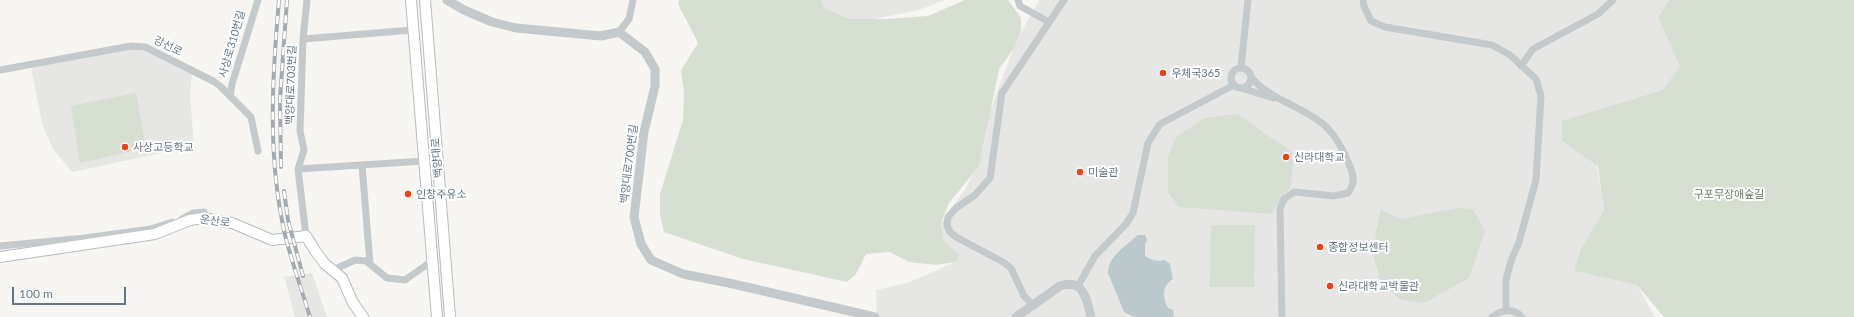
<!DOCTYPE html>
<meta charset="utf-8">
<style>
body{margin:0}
#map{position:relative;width:1854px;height:317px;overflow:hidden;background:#f6f5f1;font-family:Lato,sans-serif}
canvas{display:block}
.scale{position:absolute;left:12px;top:287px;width:114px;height:18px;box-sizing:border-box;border:2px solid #627785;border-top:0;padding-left:5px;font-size:12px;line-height:14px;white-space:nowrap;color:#627785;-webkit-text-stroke:3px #fff;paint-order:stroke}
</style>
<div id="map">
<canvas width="1854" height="317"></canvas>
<div class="scale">100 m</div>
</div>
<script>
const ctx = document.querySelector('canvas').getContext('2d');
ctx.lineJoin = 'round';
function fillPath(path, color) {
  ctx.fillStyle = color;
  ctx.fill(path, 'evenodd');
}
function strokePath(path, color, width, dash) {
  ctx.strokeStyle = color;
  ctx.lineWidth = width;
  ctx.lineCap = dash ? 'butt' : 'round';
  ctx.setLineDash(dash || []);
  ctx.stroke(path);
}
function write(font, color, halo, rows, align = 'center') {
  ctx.font = font + ' Lato,"Noto Sans KR",sans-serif';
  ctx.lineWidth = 4;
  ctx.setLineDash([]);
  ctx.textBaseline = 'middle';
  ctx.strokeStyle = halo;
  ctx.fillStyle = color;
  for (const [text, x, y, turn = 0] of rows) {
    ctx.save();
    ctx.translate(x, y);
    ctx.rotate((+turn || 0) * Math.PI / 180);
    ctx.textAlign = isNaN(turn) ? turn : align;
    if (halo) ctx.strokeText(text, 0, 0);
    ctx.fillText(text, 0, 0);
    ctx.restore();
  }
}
const built = new Path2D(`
 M 821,0 L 944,0 L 919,10 L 874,19 L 850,19 L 824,8 Z
 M 1039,0 L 1669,0 L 1658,17 L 1688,65 L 1670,89 L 1584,145 L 1597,166 L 1604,210 L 1580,250 L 1574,271 L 1637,285 L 1655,317 L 877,317 L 876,290 L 907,283 L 956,262 L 958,255 L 943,240 L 941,223 L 964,191 L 975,171 L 983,149 L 989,115 L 1004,73 L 1020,34 Z
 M 131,47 L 144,49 L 192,73 L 190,94 L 194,146 L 72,172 L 53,149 L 42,124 L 31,67 Z
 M 312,273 L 327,317 L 295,317 L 284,277 Z`);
const green = new Path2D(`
 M 679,0 L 821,0 L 824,8 L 850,19 L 885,19 L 928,16 L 965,0 L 1008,0 L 1021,18 L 1021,30 L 1015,47 L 999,69 L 979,166 L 949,203 L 941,223 L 943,240 L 959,255 L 956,262 L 936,265 L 909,262 L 890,252 L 866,254 L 856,274 L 847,282 L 743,259 L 664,232 L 660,215 L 660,194 L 683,120 L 684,92 L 681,70 L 698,43 L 678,4 Z
 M 1669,0 L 1854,0 L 1854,317 L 1664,317 L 1637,285 L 1574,271 L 1580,250 L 1604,210 L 1598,166 L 1562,141 L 1562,121 L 1663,90 L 1680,66 L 1658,17 Z
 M 136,93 L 146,148 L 80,163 L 71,106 Z
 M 1237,114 L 1292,152 L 1293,167 L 1290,188 L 1281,198 L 1272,214 L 1179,207 L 1168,192 L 1168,156 L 1176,137 L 1205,118 Z
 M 1459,208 L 1473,209 L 1485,231 L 1469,278 L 1424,303 L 1400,299 L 1381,282 L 1374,257 L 1376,231 L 1381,210 L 1400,219 Z
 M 1211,225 L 1255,225 L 1254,287 L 1210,287 Z`);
const water = new Path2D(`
 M 1138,235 L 1145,235 L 1147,240 L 1145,245 L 1145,256 C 1151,260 1158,262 1165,260 L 1170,264 L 1173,279 C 1161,287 1163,297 1168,308 L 1173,310 L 1174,317 L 1134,317 L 1124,312 L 1108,273 C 1108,256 1126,246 1138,235 Z`);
const minor = new Path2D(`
 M 1018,0 L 1020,6 L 1049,22
 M 1363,0 L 1364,6 L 1371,21 L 1385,27 L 1492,45 L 1510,55 L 1536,79 L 1541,96 L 1536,180 L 1519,242 L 1511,261 L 1506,280 L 1506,310
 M 619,32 L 629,19 L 633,0
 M 303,39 L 412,30
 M 1521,66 L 1533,49 L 1598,14 L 1613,0
 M 1241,67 L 1248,0
 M1231 78a10 10 0 1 1 20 0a10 10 0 1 1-20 0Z
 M 0,70 L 131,46 L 145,47 L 213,81 L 220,86 L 251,117 L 258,151
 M 1252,78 C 1270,100 1302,106 1323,124 C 1334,133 1343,150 1348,162 C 1354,175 1356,182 1348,193 L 1334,196 L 1294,192 L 1284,199 L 1280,209 L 1282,317
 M 1241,88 L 1273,98
 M 230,96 L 232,84 L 258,0
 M 362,165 L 370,264
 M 298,169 L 424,161
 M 182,219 L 193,213 L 204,212
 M 306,236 L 298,169 L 304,150 L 300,131 L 303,39 L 307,0
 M 0,246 L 85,238 L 151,229 L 172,222
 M 333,270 L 355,260 L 366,261 L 387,278 L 405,280 L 432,261
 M 1078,286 L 1095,256 L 1126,224 L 1133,213 L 1148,143 L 1160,124 L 1234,85
 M 1034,306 L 1024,296 L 1011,268 L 1003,262 L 956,237 L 950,232 L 947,225 L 948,217 L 956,208 L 975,195 L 990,178 L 1002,93 L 1064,0
 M 1492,317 C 1501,310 1513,307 1522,317`);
const tertiary = new Path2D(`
 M 447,0 L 464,10 L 492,22 L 516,28 L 601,36 L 619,32 L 645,52 L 655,69 L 655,86 L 644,132 L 634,217 L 641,244 L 651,260 L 683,274 L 729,283 L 875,317
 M 1016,317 L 1060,286 C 1083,278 1087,299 1091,317`);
const secondary = new Path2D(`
 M 411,0 L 437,317
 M 425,0 L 450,317
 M 0,257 L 155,234 L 190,220 L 203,218 L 232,223 L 272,240 L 306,236 L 316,252 L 325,264 L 342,278 L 353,303 L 363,317`);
const rail = new Path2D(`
 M 279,0 C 272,79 267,160 286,239 C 293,265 302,291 310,317
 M 281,167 L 280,99 L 287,0
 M 284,191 L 288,220 L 303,276`);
const markers = [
 [1163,73,4,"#f13f16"],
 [125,147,4,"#f13f16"],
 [1286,157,4,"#f13f16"],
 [1080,172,4,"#f13f16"],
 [408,194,4,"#f13f16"],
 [1320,247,4,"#f13f16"],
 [1330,286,4,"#f13f16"]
];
const streetNames = [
 ["사상로310번길",232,44,-74],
 ["강선로",168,46,26],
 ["백양대로703번길",291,85,-88],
 ["백양대로",437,158,-95],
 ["백양대로700번길",629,164,-83],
 ["운산로",215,221,7]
];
const poiNames = [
 ["우체국365",1171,73],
 ["사상고등학교",133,147],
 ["신라대학교",1294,157],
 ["미술관",1088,172],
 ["인창주유소",416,194],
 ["종합정보센터",1328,247],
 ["신라대학교박물관",1338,286]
];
const parkNames = [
 ["구포무장애숲길",1729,194]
];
fillPath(built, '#e6e7e5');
fillPath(green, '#d7ded2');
fillPath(water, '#bbc9cd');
strokePath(secondary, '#b6bcc0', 12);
strokePath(minor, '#c4c9cb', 7);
strokePath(tertiary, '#c4c9cb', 9);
strokePath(secondary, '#fff', 10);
strokePath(rail, '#a4abb0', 4);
strokePath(rail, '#fff', 2.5, [8]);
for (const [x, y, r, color] of markers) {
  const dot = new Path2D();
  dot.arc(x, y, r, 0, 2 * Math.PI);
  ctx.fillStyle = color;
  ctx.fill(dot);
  strokePath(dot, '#fff', 1.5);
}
write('11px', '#627785', '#fff', streetNames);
write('11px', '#627785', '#fff', poiNames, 'left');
write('11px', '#687c61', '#fff', parkNames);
</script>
